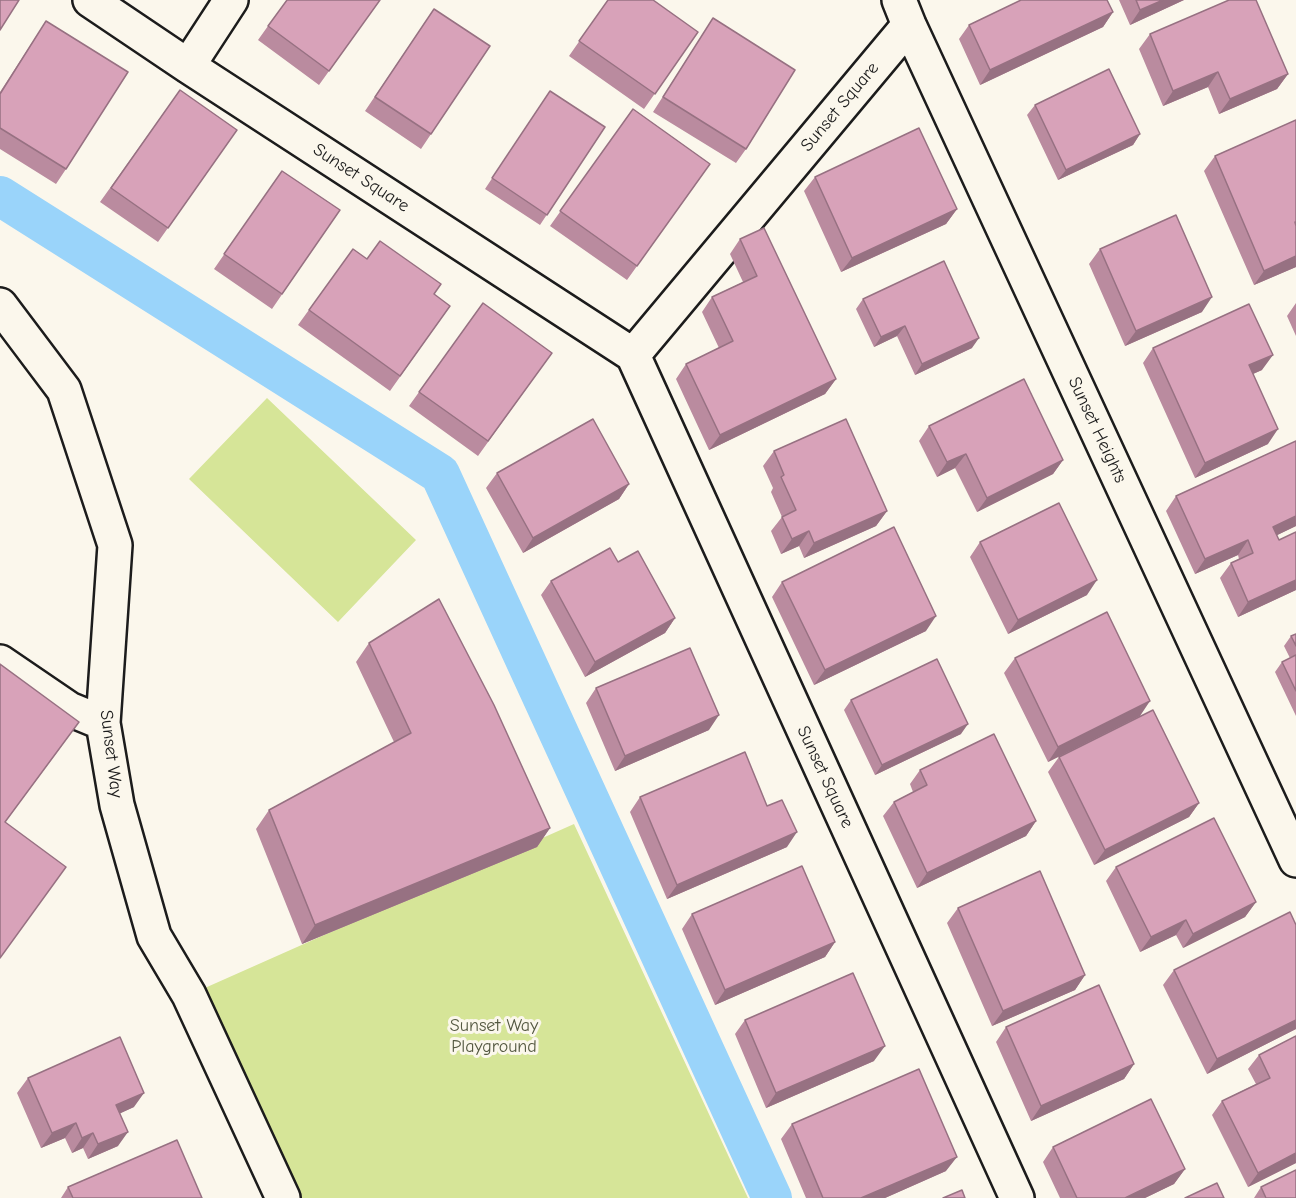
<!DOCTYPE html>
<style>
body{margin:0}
canvas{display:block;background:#fbf7ec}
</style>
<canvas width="1296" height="1198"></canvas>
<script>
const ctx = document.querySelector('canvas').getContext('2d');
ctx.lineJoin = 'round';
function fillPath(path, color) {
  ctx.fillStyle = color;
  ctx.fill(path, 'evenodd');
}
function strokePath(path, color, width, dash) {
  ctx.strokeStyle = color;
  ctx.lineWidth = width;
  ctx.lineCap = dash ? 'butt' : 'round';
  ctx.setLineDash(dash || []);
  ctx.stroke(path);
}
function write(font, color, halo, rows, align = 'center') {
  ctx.font = font + ' "Comic Neue",sans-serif';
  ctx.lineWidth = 6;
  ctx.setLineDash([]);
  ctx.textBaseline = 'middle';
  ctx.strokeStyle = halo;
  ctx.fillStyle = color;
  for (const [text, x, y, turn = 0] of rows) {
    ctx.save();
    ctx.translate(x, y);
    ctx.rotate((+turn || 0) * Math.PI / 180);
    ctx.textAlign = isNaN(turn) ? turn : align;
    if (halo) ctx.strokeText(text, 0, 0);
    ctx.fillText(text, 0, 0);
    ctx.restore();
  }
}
const green = new Path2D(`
 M 267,398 L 416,540 L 338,622 L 189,479 Z
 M 574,824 L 748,1198 L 283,1198 L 189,995 Z`);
const canal = new Path2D(`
 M 0,196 L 440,474 L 772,1198`);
const minor = new Path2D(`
 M 90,0 L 188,66 L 633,355 L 1017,1198
 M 899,0 L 909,25 L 1296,860
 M 188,66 L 231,0
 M 0,305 L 64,390 L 115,545 L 103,723 L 117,805 L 154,936 L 189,995 L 283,1198
 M 633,355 L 909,25
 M 0,662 L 69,709 L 103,723`);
const wall = new Path2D(`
 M 380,0 L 319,85 L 258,40 L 268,26 Z
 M 608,0 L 698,32 L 644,109 L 569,56 Z
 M 1119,0 L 1184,0 L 1130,25 Z
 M 434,9 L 490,46 L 421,149 L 365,111 Z
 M 1113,12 L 1103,27 L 980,85 L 959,39 L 969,25 Z
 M 713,18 L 746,149 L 736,163 L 653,112 Z
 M 46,21 L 66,169 L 56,184 L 0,149 L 0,92 Z
 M 1150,34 L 1288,74 L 1277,89 L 1219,114 L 1208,87 L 1163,106 L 1139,49 Z
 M 180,90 L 237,130 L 158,242 L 100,202 Z
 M 550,91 L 605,127 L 540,225 L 485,189 Z
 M 1035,105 L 1140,134 L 1133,145 L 1058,180 L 1027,115 Z
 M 633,109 L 710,164 L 627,280 L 550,226 Z
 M 1296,120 L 1296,267 L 1254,285 L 1204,171 L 1215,156 Z
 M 282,171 L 340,210 L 272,309 L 214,269 Z
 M 815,177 L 957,209 L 946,224 L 841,272 L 804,191 Z
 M 740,239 L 836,379 L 825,394 L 709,450 L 676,379 L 686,364 L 719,348 L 702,312 L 712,297 L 743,282 L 730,254 Z
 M 353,249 L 367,259 L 434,294 L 450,306 L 390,391 L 298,325 Z
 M 1100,249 L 1202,312 L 1125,346 L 1089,264 Z
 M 863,299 L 972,348 L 915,375 L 897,336 L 874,347 L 856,309 Z
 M 483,303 L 552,353 L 478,456 L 409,406 Z
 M 1296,303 L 1296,336 L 1287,316 Z
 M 1153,348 L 1262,370 L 1253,374 L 1268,444 L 1195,478 L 1143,363 Z
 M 929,426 L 1063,460 L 1053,474 L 977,512 L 955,468 L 937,477 L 919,441 Z
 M 1296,441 L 1296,526 L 1277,535 L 1296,590 L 1238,617 L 1220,578 L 1231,563 L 1239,559 L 1238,555 L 1195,574 L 1166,511 L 1176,496 Z
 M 774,451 L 887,511 L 876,526 L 804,558 L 799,546 L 781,554 L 771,531 L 782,517 L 771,492 L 773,488 L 763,466 Z
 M 497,473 L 629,484 L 619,499 L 523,553 L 486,488 Z
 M 980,542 L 1087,595 L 1008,634 L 970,557 Z
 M 618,562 L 675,618 L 665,633 L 585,677 L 541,595 L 551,581 Z
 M 782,582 L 926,631 L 814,685 L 772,597 Z
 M 1296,634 L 1296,716 L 1275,672 L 1282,662 L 1290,658 L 1284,646 L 1291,636 Z
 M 369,643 L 550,828 L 537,847 L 302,944 L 256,829 L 269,810 L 394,742 L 356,662 Z
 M 1015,658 L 1140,716 L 1048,762 L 1004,673 Z
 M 596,688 L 709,730 L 615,771 L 586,703 Z
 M 851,700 L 961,734 L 875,775 L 844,710 Z
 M 1059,757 L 1199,803 L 1189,817 L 1094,865 L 1048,772 Z
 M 920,770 L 1036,821 L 1026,836 L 917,888 L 883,816 L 894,802 L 913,792 L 910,784 Z
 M 640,797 L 767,806 L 787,847 L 667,899 L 630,812 Z
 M 1116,867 L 1256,902 L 1245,917 L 1183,948 L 1176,935 L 1140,952 L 1106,881 Z
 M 958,908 L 1085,975 L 1075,990 L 992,1026 L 947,923 Z
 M 692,914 L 835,942 L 825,957 L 715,1005 L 682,929 Z
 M 1174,970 L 1296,1029 L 1207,1074 L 1163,985 Z
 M 745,1020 L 874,1061 L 766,1108 L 735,1034 Z
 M 1006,1027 L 1134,1064 L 1124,1079 L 1031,1121 L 996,1042 Z
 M 1296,1036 L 1296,1163 L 1248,1187 L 1212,1115 L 1222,1101 L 1256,1084 L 1248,1069 L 1259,1055 Z
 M 28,1078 L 134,1107 L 120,1113 L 118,1146 L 88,1159 L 83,1148 L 72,1153 L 65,1138 L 41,1148 L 17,1093 Z
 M 792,1124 L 946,1171 L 885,1198 L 806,1198 L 781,1139 Z
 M 1053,1147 L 1185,1169 L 1174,1184 L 1145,1198 L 1060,1198 L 1043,1162 Z
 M 68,1187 L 202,1198 L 61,1198 Z
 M 1261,1187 L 1296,1198 L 1254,1198 Z`);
const shadedWall = new Path2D(`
 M 1163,0 L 1184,0 L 1130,25 L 1140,10 Z
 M 1113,12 L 1103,27 L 980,85 L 990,70 Z
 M 1218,72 L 1208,87 L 1163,106 L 1173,91 Z
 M 1288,74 L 1277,89 L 1219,114 L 1230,99 Z
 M 1140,134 L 1133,145 L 1058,180 L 1066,170 Z
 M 957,209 L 946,224 L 841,272 L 852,258 Z
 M 1296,256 L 1296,267 L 1254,285 L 1264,271 Z
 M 1212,297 L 1202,312 L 1125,346 L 1136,331 Z
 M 905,326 L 897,336 L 874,347 L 881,337 Z
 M 979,338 L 972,348 L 915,375 L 922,364 Z
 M 1273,355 L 1262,370 L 1239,380 L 1249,365 Z
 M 836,379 L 825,394 L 709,450 L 720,435 Z
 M 1278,429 L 1268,444 L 1195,478 L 1205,463 Z
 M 966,454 L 955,468 L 937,477 L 947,462 Z
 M 1063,460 L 1053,474 L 977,512 L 987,498 Z
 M 629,484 L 619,499 L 523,553 L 533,538 Z
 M 887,511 L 876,526 L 804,558 L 814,543 Z
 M 1296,516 L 1296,526 L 1263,542 L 1273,527 Z
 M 809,531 L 799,546 L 781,554 L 792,539 Z
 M 1248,540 L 1238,555 L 1195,574 L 1205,559 Z
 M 1097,580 L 1087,595 L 1008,634 L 1018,620 Z
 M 1296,580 L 1296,590 L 1238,617 L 1248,602 Z
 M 936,616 L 926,631 L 814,685 L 825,670 Z
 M 675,618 L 665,633 L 585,677 L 595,662 Z
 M 1150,701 L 1140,716 L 1048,762 L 1058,747 Z
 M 719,715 L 709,730 L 615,771 L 625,756 Z
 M 79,722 L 66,740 L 0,829 L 0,828 Z
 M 968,724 L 961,734 L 875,775 L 882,765 Z
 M 1199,803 L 1189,817 L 1094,865 L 1105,850 Z
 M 1036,821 L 1026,836 L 917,888 L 927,873 Z
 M 550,828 L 537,847 L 302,944 L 315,925 Z
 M 797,832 L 787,847 L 667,899 L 677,885 Z
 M 1256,902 L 1245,917 L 1183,948 L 1193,934 Z
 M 1186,920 L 1176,935 L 1140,952 L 1151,937 Z
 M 835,942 L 825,957 L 715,1005 L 725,990 Z
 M 1085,975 L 1075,990 L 992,1026 L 1003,1011 Z
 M 1296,1020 L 1296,1029 L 1207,1074 L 1217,1059 Z
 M 885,1046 L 874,1061 L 766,1108 L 776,1093 Z
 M 1134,1064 L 1124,1079 L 1031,1121 L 1041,1106 Z
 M 144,1093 L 134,1107 L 106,1120 L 116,1105 Z
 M 76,1123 L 65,1138 L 41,1148 L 52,1133 Z
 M 128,1132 L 118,1146 L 88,1159 L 98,1144 Z
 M 93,1133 L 83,1148 L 72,1153 L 82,1138 Z
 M 1296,1153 L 1296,1163 L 1248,1187 L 1258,1173 Z
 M 957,1157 L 946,1171 L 885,1198 L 861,1198 Z
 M 1185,1169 L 1174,1184 L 1145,1198 L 1125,1198 Z`);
const building = new Path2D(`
 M 0,0 L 19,0 L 0,30 Z
 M 287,0 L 380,0 L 329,71 L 268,26 Z
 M 608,0 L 653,0 L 698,32 L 655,94 L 579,41 Z
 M 1021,0 L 1107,0 L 1113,12 L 990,70 L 969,25 Z
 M 1136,0 L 1163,0 L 1140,10 Z
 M 1229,0 L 1256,0 L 1288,74 L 1230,99 L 1218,72 L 1173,91 L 1150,34 Z
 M 434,9 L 490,46 L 431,134 L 375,97 Z
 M 713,18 L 795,70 L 746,149 L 663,97 Z
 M 46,21 L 128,72 L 66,169 L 0,128 L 0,94 Z
 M 1109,69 L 1140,134 L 1066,170 L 1035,105 Z
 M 180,90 L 237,130 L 168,228 L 111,188 Z
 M 550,91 L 605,127 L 547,215 L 492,178 Z
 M 633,109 L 710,164 L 637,266 L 560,211 Z
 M 1296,120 L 1296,222 L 1295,222 L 1296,226 L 1296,256 L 1264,271 L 1215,156 Z
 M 919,128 L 957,209 L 852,258 L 815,177 Z
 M 282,171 L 340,210 L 282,294 L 224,254 Z
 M 1176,215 L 1212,297 L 1136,331 L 1100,249 Z
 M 764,228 L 836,379 L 720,435 L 686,364 L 733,341 L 712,297 L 757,276 L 740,239 Z
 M 380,241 L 441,284 L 434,294 L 450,306 L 400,376 L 309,310 L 353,249 L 367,259 Z
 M 944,261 L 979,338 L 922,364 L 905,326 L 881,337 L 863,299 Z
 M 483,303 L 552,353 L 488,441 L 419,392 Z
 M 1249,304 L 1273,355 L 1249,365 L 1278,429 L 1205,463 L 1153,348 Z
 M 1024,379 L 1063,460 L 987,498 L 966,454 L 947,462 L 929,426 Z
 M 593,419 L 629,484 L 533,538 L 497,473 Z
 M 846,419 L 887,511 L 814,543 L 809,531 L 792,539 L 782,517 L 796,510 L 781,477 L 784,475 L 774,451 Z
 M 1296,441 L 1296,516 L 1273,527 L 1279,540 L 1296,532 L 1296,580 L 1248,602 L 1231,563 L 1253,553 L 1248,540 L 1205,559 L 1176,496 Z
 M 1059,503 L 1097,580 L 1018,620 L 980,542 Z
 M 894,527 L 936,616 L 825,670 L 782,582 Z
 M 610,548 L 618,562 L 638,551 L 675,618 L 595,662 L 551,581 Z
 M 439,599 L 494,705 L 550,828 L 315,925 L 269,810 L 411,733 L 369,643 Z
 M 1107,612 L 1150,701 L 1058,747 L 1015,658 Z
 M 1296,634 L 1296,646 L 1291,636 Z
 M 690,648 L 719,715 L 625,756 L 596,688 Z
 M 1296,655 L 1296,691 L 1282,662 Z
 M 937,659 L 968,724 L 882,765 L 851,700 Z
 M 0,664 L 79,722 L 5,822 L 66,867 L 0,958 Z
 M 1153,710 L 1199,803 L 1105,850 L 1059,757 Z
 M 994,734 L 1036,821 L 927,873 L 894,802 L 927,785 L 920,770 Z
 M 745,752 L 767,806 L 782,800 L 797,832 L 677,885 L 640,797 Z
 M 1214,818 L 1256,902 L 1193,934 L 1186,920 L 1151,937 L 1116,867 Z
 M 802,866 L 835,942 L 725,990 L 692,914 Z
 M 1040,871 L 1085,975 L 1003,1011 L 958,908 Z
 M 1290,912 L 1296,925 L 1296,1020 L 1217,1059 L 1174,970 Z
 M 853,973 L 885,1046 L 776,1093 L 745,1020 Z
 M 1099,985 L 1134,1064 L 1041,1106 L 1006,1027 Z
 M 1296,1036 L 1296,1153 L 1258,1173 L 1222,1101 L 1270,1078 L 1259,1055 Z
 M 120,1037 L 144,1093 L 116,1105 L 128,1132 L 98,1144 L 93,1133 L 82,1138 L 76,1123 L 52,1133 L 28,1078 Z
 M 919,1069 L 957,1157 L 861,1198 L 823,1198 L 792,1124 Z
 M 1151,1099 L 1185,1169 L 1125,1198 L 1077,1198 L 1053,1147 Z
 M 177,1140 L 202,1198 L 73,1198 L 68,1187 Z
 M 1296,1170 L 1296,1198 L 1266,1198 L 1261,1187 Z
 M 1217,1183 L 1224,1198 L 1185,1198 Z
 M 962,1190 L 965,1198 L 943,1198 Z`);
const streetNames = [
 ["Sunset Square",840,107,-50],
 ["Sunset Square",361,178,33],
 ["Sunset Heights",1097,430,65],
 ["Sunset Way",111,754,83],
 ["Sunset Square",825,777,65]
];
const parkNames = [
 ["Sunset Way",494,1026],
 ["Playground",494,1047]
];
fillPath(green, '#d6e598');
strokePath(canal, '#9ad4fa', 40);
strokePath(minor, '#1c1c1c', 38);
strokePath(minor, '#fbf7ec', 33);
fillPath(wall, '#ba8b9f');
fillPath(shadedWall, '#977182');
fillPath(building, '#d8a2b9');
strokePath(building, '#977182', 1.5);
write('18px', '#1c1c1c', '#fbf7ec', streetNames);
write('18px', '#545841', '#fbf7ec', parkNames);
</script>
